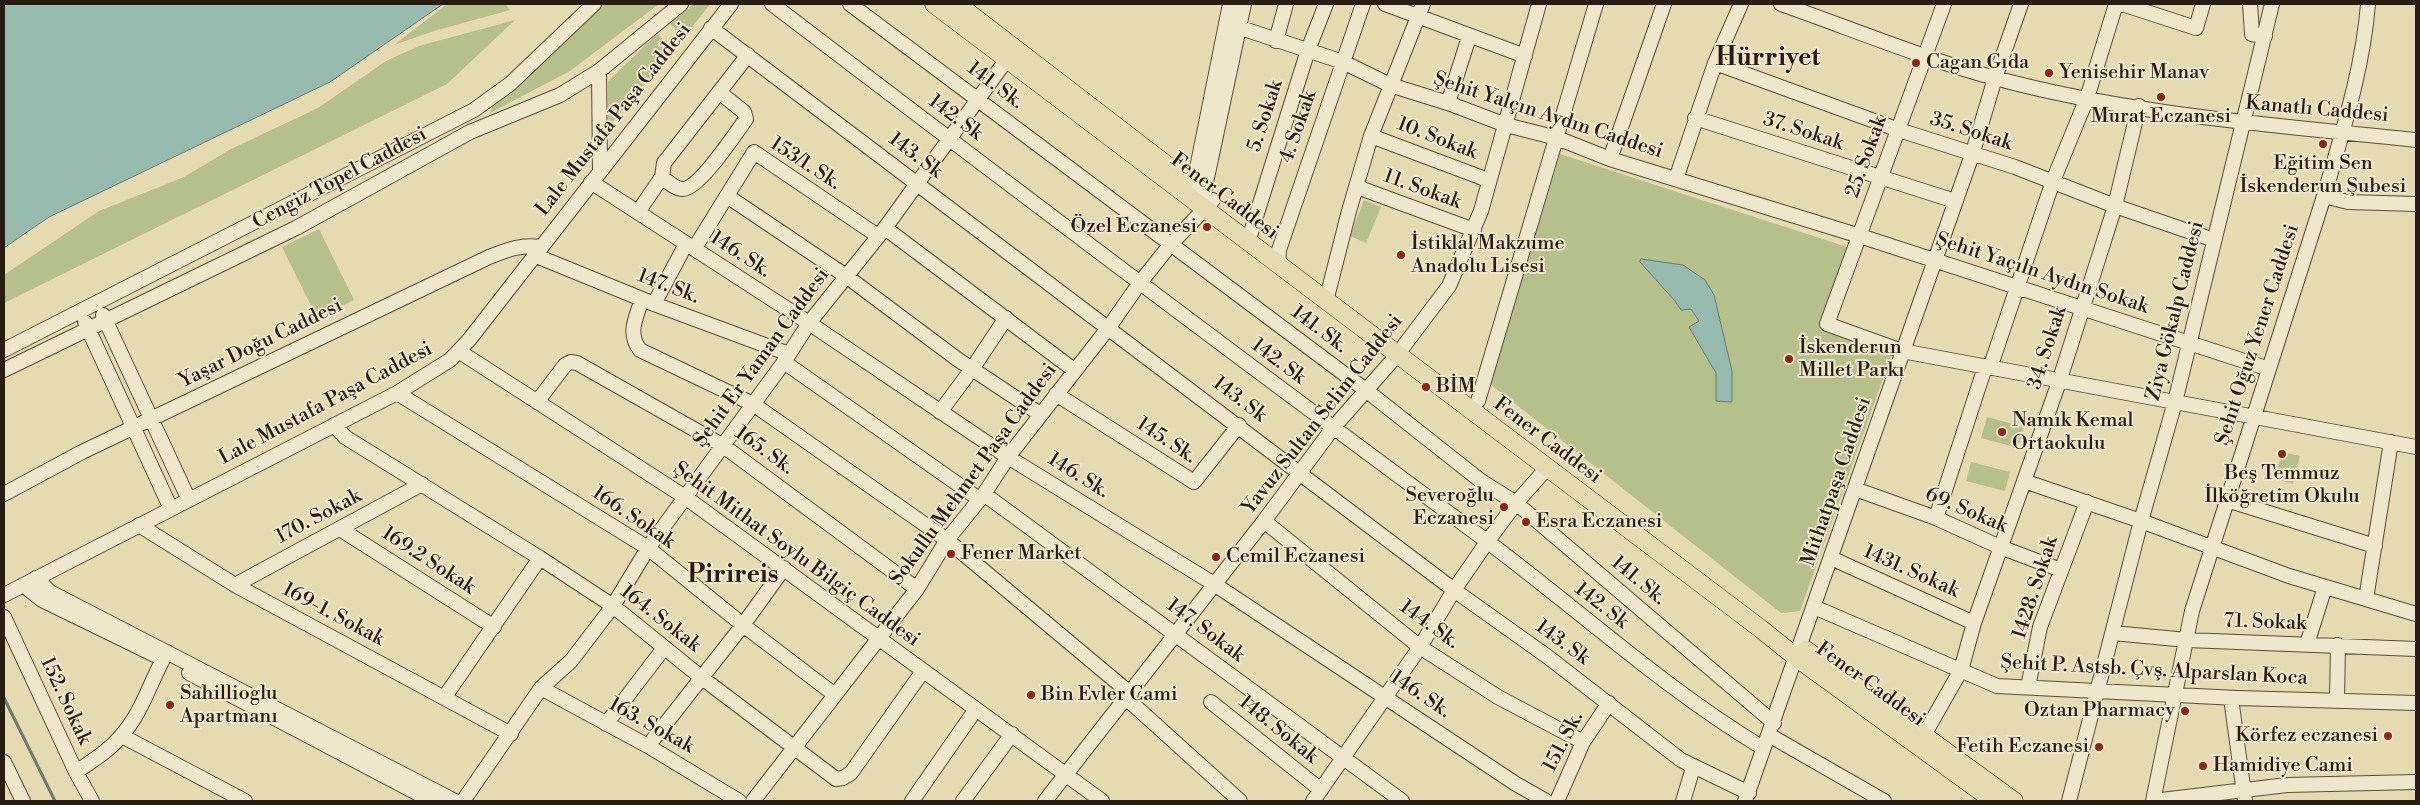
<!DOCTYPE html>
<meta charset="utf-8">
<style>
body{margin:0}
#map{position:relative;width:2420px;height:805px;overflow:hidden;background:#e5dab0;font-family:"Libre Bodoni",serif}
canvas{display:block}
.frame{position:absolute;inset:0;border:5px solid #291c12;pointer-events:none}
</style>
<div id="map">
<canvas width="2420" height="805"></canvas>
<div class="frame"></div>
</div>
<script>
const ctx = document.querySelector('canvas').getContext('2d');
ctx.lineJoin = 'round';
function fillPath(path, color) {
  ctx.fillStyle = color;
  ctx.fill(path, 'evenodd');
}
function strokePath(path, color, width, dash) {
  ctx.strokeStyle = color;
  ctx.lineWidth = width;
  ctx.lineCap = dash ? 'butt' : 'round';
  ctx.setLineDash(dash || []);
  ctx.stroke(path);
}
function write(font, color, halo, rows, align = 'center') {
  ctx.font = font + ' "Libre Bodoni",serif';
  ctx.lineWidth = 4;
  ctx.setLineDash([]);
  ctx.textBaseline = 'middle';
  ctx.strokeStyle = halo;
  ctx.fillStyle = color;
  for (const [text, x, y, turn = 0] of rows) {
    ctx.save();
    ctx.translate(x, y);
    ctx.rotate((+turn || 0) * Math.PI / 180);
    ctx.textAlign = isNaN(turn) ? turn : align;
    if (halo) ctx.strokeText(text, 0, 0);
    ctx.fillText(text, 0, 0);
    ctx.restore();
  }
}
const green = new Path2D(`
 M 447,4 L 505,4 L 510,10 L 434,31 L 394,45 Z
 M 600,4 L 659,4 L 570,71 L 490,113 L 492,107 L 510,93 Z
 M 694,4 L 710,4 L 684,38 L 670,24 Z
 M 515,20 L 447,84 L 4,303 L 4,275 L 99,211 L 184,177 L 231,149 L 318,108 L 386,61 L 419,46 Z
 M 657,34 L 675,50 L 608,127 L 608,81 Z
 M 1560,154 L 1847,247 L 1821,329 L 1891,356 L 1800,611 L 1781,613 L 1490,384 Z
 M 1364,200 L 1381,207 L 1366,243 L 1350,236 Z
 M 319,229 L 354,300 L 317,318 L 282,247 Z
 M 1987,417 L 2024,427 L 2018,448 L 1981,438 Z
 M 2282,452 L 2300,456 L 2293,484 L 2275,479 Z
 M 1971,462 L 2010,472 L 2005,491 L 1966,481 Z`);
const water = new Path2D(`
 M 4,4 L 443,4 L 330,82 L 49,217 L 4,248 Z
 M 1641,259 L 1683,265 L 1705,280 L 1714,295 L 1732,371 L 1732,402 L 1716,401 L 1716,373 L 1689,327 L 1699,321 L 1691,309 L 1681,310 L 1675,301 L 1640,262 Z`);
const stream = new Path2D(`
 M 4,698 L 55,801`);
const minor = new Path2D(`
 M 772,4 C 1008,184 1245,363 1484,539 C 1577,608 1663,688 1763,748
 M 850,4 L 1367,391 L 1481,481 L 1516,503 L 1774,723
 M 1385,4 L 1525,56
 M 1781,4 C 1852,29 1922,58 1995,78 C 2131,115 2276,125 2416,140
 M 1944,4 L 1827,324 L 1902,351 L 2416,447
 M 2122,4 L 2196,28 L 2203,4
 M 2250,4 L 2252,34 L 2265,36
 M 1226,23 L 1343,62 L 1390,85 L 1448,103 L 1506,125 L 1557,138 L 1610,159 L 1860,236 L 2269,369
 M 711,28 L 1454,590 L 1548,657 L 1681,760 L 1749,793
 M 1276,41 L 1286,4
 M 1715,63 L 1899,130 L 2015,167 L 2115,206 L 2214,240
 M 599,71 L 600,171
 M 1448,103 L 1469,37
 M 1695,118 L 1955,201
 M 1371,136 L 1488,180
 M 1610,159 L 1664,4
 M 662,177 C 667,181 675,189 683,189 C 700,188 735,134 746,119 L 744,112 L 719,92
 M 1676,179 L 1715,63 L 1741,4
 M 591,182 L 809,323 L 1008,457 L 1214,584 L 1516,784 L 1546,801
 M 1357,187 L 1474,230
 M 727,196 L 846,276 L 957,359 L 1040,414
 M 2324,196 L 2348,202 L 2416,204
 M 1191,198 L 1230,4
 M 1201,206 L 1244,4
 M 638,212 L 662,177 L 664,163 L 748,55
 M 885,228 L 1074,370
 M 1248,242 L 1308,50 L 1326,4
 M 694,249 L 754,152 L 878,236
 M 534,255 L 654,304 L 789,354
 M 1278,264 L 1279,250 L 1363,4
 M 642,299 C 636,318 627,333 640,350 L 753,404 L 947,540 L 1131,694
 M 1326,301 L 1349,211 L 1371,136 L 1423,4
 M 654,304 L 686,244
 M 103,315 L 189,500
 M 85,322 L 171,509
 M 4,350 L 474,110 L 510,84 L 594,4
 M 460,352 L 685,497 L 1102,801
 M 784,362 L 979,499
 M 1990,368 L 2053,181 L 2087,98 L 2116,4
 M 4,370 L 296,228 L 470,132 L 560,95 L 599,71 L 681,4
 M 397,393 L 648,548 L 743,625 L 835,695
 M 1056,394 L 1194,482 L 1239,425
 M 1478,401 L 1596,4
 M 537,402 L 565,365 L 571,362 L 577,363 L 722,445 L 917,589
 M 940,412 L 972,369 L 1006,318
 M 334,425 L 345,437 L 540,558 L 613,606 L 702,678 L 836,779 L 843,778 L 851,773 L 923,671
 M 2024,481 L 2141,521 L 2289,576 L 2416,614
 M 1855,489 L 1936,518 L 2000,547 L 2061,570
 M 4,494 L 82,452 L 489,257 C 507,250 521,244 540,247
 M 984,494 L 1402,801
 M 2227,500 L 2375,546
 M 1936,518 L 1985,367
 M 1264,521 L 1420,647 L 1498,697 L 1583,742
 M 139,525 L 235,585 L 511,734
 M 340,529 L 494,627
 M 1831,558 L 1974,623
 M 36,578 L 50,592 L 455,801
 M 23,585 L 42,600 L 163,659
 M 235,585 L 422,484
 M 4,595 L 397,393 L 450,360 L 469,340 L 731,4
 M 2366,599 L 2391,442
 M 1814,607 L 1997,686 L 2237,698 L 2416,703
 M 4,617 L 76,772 L 92,801
 M 2113,633 L 2187,640 L 2416,649
 M 2307,644 L 2325,587
 M 189,673 L 432,801
 M 2028,687 L 2040,627 L 2087,502
 M 541,688 L 648,746 L 739,801
 M 444,698 L 540,558
 M 1126,698 L 1240,801
 M 2231,698 L 2245,801
 M 2337,700 L 2338,645
 M 1211,702 L 1321,790
 M 606,724 L 664,648
 M 1769,735 L 1884,801
 M 1924,735 L 1961,670 L 1974,623 L 2059,382 L 2103,244 L 2115,206 L 2139,106
 M 122,736 L 245,801
 M 648,746 L 743,625 L 784,568
 M 4,762 L 23,801
 M 76,772 C 92,761 109,751 121,736 C 143,712 151,679 167,652
 M 463,801 L 541,688 L 571,661 L 613,606 L 648,548 L 784,362 L 809,323 L 885,228 L 1007,59
 M 753,801 L 917,589 L 947,540 L 984,494 L 1008,457 L 1109,327 L 1139,284 L 1170,245 L 1213,200
 M 912,801 L 976,709
 M 963,801 L 1012,734
 M 1045,801 L 1264,521 L 1333,428 L 1397,355 L 1449,286 L 1481,211 L 1539,4
 M 1313,801 L 1420,647 L 1454,590 L 1487,542 L 1516,503 L 1547,468
 M 1557,801 L 1583,742 L 1609,703
 M 1683,801 L 1693,768
 M 1745,801 L 1973,152 L 1995,78 L 2021,4
 M 2069,801 L 2141,521 L 2175,402 L 2272,4
 M 2153,801 L 2192,611 L 2324,196 C 2342,133 2363,69 2368,4
 M 2153,801 L 2287,785 L 2416,782`);
const major = new Path2D(`
 M 934,4 L 1761,629 L 1797,658 L 1994,801
 M 957,4 L 1186,180
 M 1806,650 L 2014,801`);
const markers = [
 [1916,63,5,"#8f2418"],
 [2049,73,5,"#8f2418"],
 [2161,97,5,"#8f2418"],
 [2323,144,5,"#8f2418"],
 [1207,227,5,"#8f2418"],
 [1401,255,5,"#8f2418"],
 [1789,359,5,"#8f2418"],
 [1426,387,5,"#8f2418"],
 [2002,432,5,"#8f2418"],
 [2282,454,5,"#8f2418"],
 [1504,507,5,"#8f2418"],
 [1526,522,5,"#8f2418"],
 [951,554,5,"#8f2418"],
 [1216,557,5,"#8f2418"],
 [1031,695,5,"#8f2418"],
 [170,705,5,"#8f2418"],
 [2185,711,5,"#8f2418"],
 [2388,736,5,"#8f2418"],
 [2099,747,5,"#8f2418"],
 [2203,766,5,"#8f2418"]
];
const poiNames = [
 ["Cagan Gıda",1926,63],
 ["Yenisehir Manav",2059,73],
 ["Murat Eczanesi",2161,117,"center"],
 ["Eğitim Sen",2323,164,"center"],
 ["İskenderun Şubesi",2323,187,"center"],
 ["Özel Eczanesi",1197,227,"right"],
 ["İstiklal Makzume",1411,244],
 ["Anadolu Lisesi",1411,267],
 ["İskenderun",1799,348],
 ["Millet Parkı",1799,371],
 ["BİM",1436,387],
 ["Namık Kemal",2012,421],
 ["Ortaokulu",2012,444],
 ["Beş Temmuz",2282,474,"center"],
 ["İlköğretim Okulu",2282,497,"center"],
 ["Severoğlu",1494,496,"right"],
 ["Eczanesi",1494,519,"right"],
 ["Esra Eczanesi",1536,522],
 ["Fener Market",961,554],
 ["Cemil Eczanesi",1226,557],
 ["Sahillioglu",180,694],
 ["Apartmanı",180,717],
 ["Bin Evler Cami",1041,695],
 ["Oztan Pharmacy",2175,711,"right"],
 ["Körfez eczanesi",2378,736,"right"],
 ["Fetih Eczanesi",2089,747,"right"],
 ["Hamidiye Cami",2213,766]
];
const streetNames = [
 ["141. Sk.",995,86,37],
 ["Kanatlı Caddesi",2317,110,5],
 ["5. Sokak",1266,116,-72],
 ["Şehit Yalçın Aydın Caddesi",1548,116,18],
 ["142. Sk",955,118,37],
 ["Lale Mustafa Paşa Caddesi",614,120,-52],
 ["4. Sokak",1299,127,-71],
 ["37. Sokak",1803,132,18],
 ["35. Sokak",1971,132,18],
 ["10. Sokak",1437,139,21],
 ["143. Sk",915,156,37],
 ["25. Sokak",1867,157,-70],
 ["153/1. Sk.",805,164,33],
 ["Cengiz Topel Caddesi",340,179,-28],
 ["11. Sokak",1422,190,20],
 ["Fener Caddesi",1224,197,37],
 ["146. Sk.",740,255,33],
 ["Şehit Yaçıln Aydın Sokak",2042,274,18],
 ["147. Sk.",668,287,21],
 ["Ziya Gökalp Caddesi",2176,311,-76],
 ["141. Sk.",1319,330,37],
 ["Şehit Oğuz Yener Caddesi",2258,335,-72],
 ["Yaşar Doğu Caddesi",261,344,-26],
 ["34. Sokak",2048,348,-72],
 ["Şehit Er Yaman Caddesi",762,358,-54],
 ["142. Sk",1278,362,37],
 ["143. Sk",1239,400,37],
 ["Lale Mustafa Paşa Caddesi",326,404,-28],
 ["Yavuz Sultan Selim Caddesi",1323,415,-52],
 ["145. Sk.",1166,441,33],
 ["Fener Caddesi",1547,441,37],
 ["165. Sk.",764,451,36],
 ["Sokullu Mehmet Paşa Caddesi",974,475,-54],
 ["146. Sk.",1078,476,32],
 ["Mithatpaşa Caddesi",1837,482,-71],
 ["69. Sokak",1966,511,23],
 ["170. Sokak",319,517,-28],
 ["166. Sokak",633,518,34],
 ["Şehit Mithat Soylu Bilgiç Caddesi",796,555,36],
 ["169.2 Sokak",428,561,33],
 ["1431. Sokak",1911,572,24],
 ["141. Sk.",1638,581,40],
 ["1428. Sokak",2036,588,-72],
 ["142. Sk",1601,606,38],
 ["169-1. Sokak",333,615,28],
 ["164. Sokak",660,619,38],
 ["71. Sokak",2265,623,2],
 ["144. Sk.",1429,625,36],
 ["147. Sokak",1205,631,37],
 ["143. Sk",1562,643,36],
 ["Şehit P. Astsb. Çvş. Alparslan Koca",2154,671,3],
 ["Fener Caddesi",1870,685,36],
 ["146. Sk.",1420,695,34],
 ["152. Sokak",65,701,65],
 ["163. Sokak",651,726,29],
 ["148. Sokak",1278,730,39],
 ["151. Sk.",1564,742,-63]
];
const districtNames = [
 ["Hürriyet",1768,59],
 ["Pirireis",733,576]
];
fillPath(green, '#b5c08b');
fillPath(water, '#96baad');
strokePath(water, '#6a7b6f', 1);
strokePath(stream, '#6a7b6f', 3);
strokePath(minor, '#584c3a', 16);
strokePath(major, '#291c12', 19);
strokePath(minor, '#eee7cc', 14);
strokePath(major, '#e5dab0', 18);
for (const [x, y, r, color] of markers) {
  const dot = new Path2D();
  dot.arc(x, y, r, 0, 2 * Math.PI);
  ctx.fillStyle = color;
  ctx.fill(dot);
  strokePath(dot, '#eee7cc', 2);
}
write('20px', '#291c12', '#eee7cc', poiNames, 'left');
write('20px', '#291c12', '#eee7cc', streetNames);
write('bold 25px', '#291c12', '#eee7cc', districtNames);
</script>
